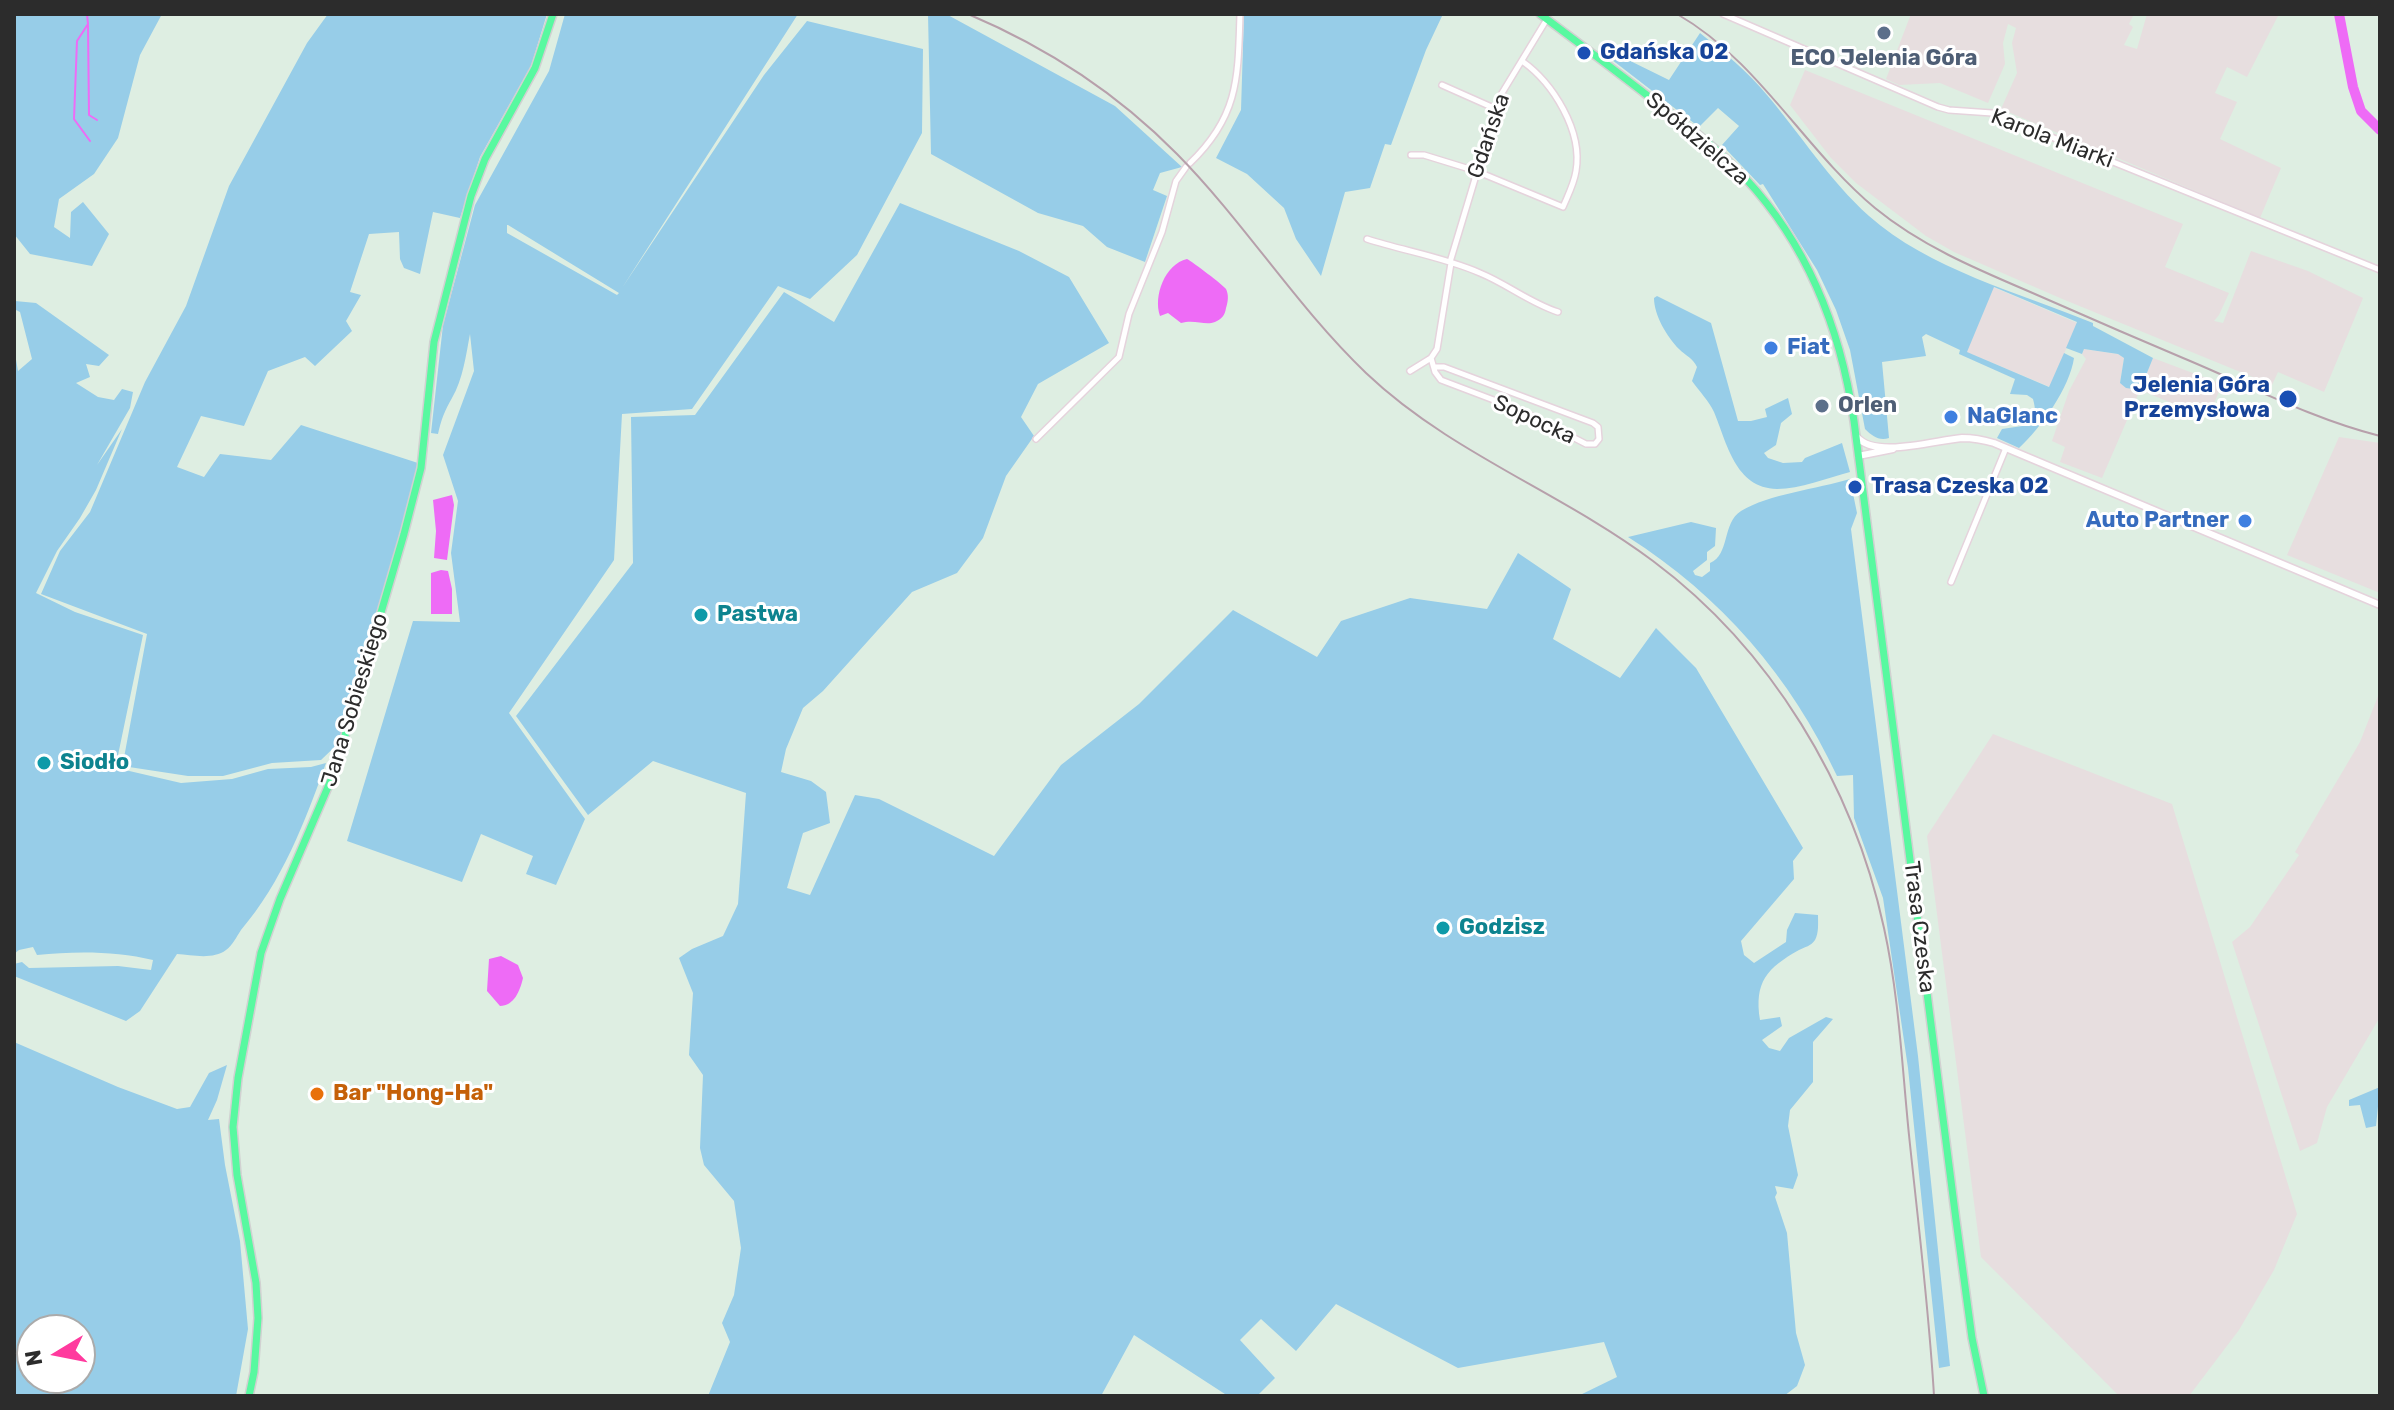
<!DOCTYPE html>
<meta charset="utf-8">
<style>
body{margin:0}
#map{position:relative;width:2394px;height:1410px;overflow:hidden;background:#deeee2;font-family:Rubik,sans-serif}
canvas{display:block}
.frame{position:absolute;inset:0;border:16px solid #2c2c2c;pointer-events:none}
.north{position:absolute;left:16px;top:1314px;width:80px;height:80px;box-sizing:border-box;background:#fff;border:2px solid #ababab;border-radius:50%;rotate:260deg;font-size:22px;font-weight:700;line-height:32px;text-align:center;color:#2c2c2c}
.north::after{content:'';display:block;margin:auto;width:28px;height:36px;background:#ff3a9e;clip-path:polygon(50% 0,100% 100%,50% 72%,0 100%)}
</style>
<div id="map">
<canvas width="2394" height="1410"></canvas>
<div class="frame"></div>
<div class="north">N</div>
</div>
<script>
const ctx = document.querySelector('canvas').getContext('2d');
ctx.lineJoin = 'round';
function fillPath(path, color) {
  ctx.fillStyle = color;
  ctx.fill(path, 'evenodd');
}
function strokePath(path, color, width, dash) {
  ctx.strokeStyle = color;
  ctx.lineWidth = width;
  ctx.lineCap = dash ? 'butt' : 'round';
  ctx.setLineDash(dash || []);
  ctx.stroke(path);
}
function write(font, color, halo, rows, align = 'center') {
  ctx.font = font + ' Rubik,sans-serif';
  ctx.lineWidth = 6;
  ctx.setLineDash([]);
  ctx.textBaseline = 'middle';
  ctx.strokeStyle = halo;
  ctx.fillStyle = color;
  for (const [text, x, y, turn = 0] of rows) {
    ctx.save();
    ctx.translate(x, y);
    ctx.rotate((+turn || 0) * Math.PI / 180);
    ctx.textAlign = isNaN(turn) ? turn : align;
    if (halo) ctx.strokeText(text, 0, 0);
    ctx.fillText(text, 0, 0);
    ctx.restore();
  }
}
const industrial = new Path2D(`
 M 1911,14 L 2134,14 L 2129,24 L 2133,27 L 2124,45 L 2137,49 L 2147,14 L 2279,14 L 2247,77 L 2227,67 L 2215,93 L 2237,102 L 2220,139 L 2281,168 L 2260,218 L 2001,109 L 2017,73 L 2012,43 L 2016,28 L 2008,24 L 2003,43 L 2005,64 L 1988,103 L 1940,83 L 1899,85 L 1886,79 Z
 M 1805,70 L 2183,224 L 2165,267 L 2229,293 L 2219,315 L 2214,321 L 2223,323 L 2251,251 L 2308,271 L 2363,298 L 2324,392 L 2278,372 L 2272,385 L 2060,298 L 1954,252 L 1926,236 L 1856,183 L 1831,158 L 1790,105 Z
 M 1993,287 L 2077,323 L 2050,387 L 1966,352 Z
 M 2084,349 L 2118,354 L 2124,358 L 2120,383 L 2140,390 L 2153,358 L 2222,384 L 2208,418 L 2140,390 L 2102,478 L 2060,462 L 2065,447 L 2052,441 L 2069,391 L 2086,359 L 2082,354 Z
 M 2339,437 L 2380,443 L 2380,593 L 2287,555 Z
 M 2380,691 L 2380,1017 L 2327,1107 L 2317,1143 L 2300,1151 L 2232,942 L 2250,927 L 2299,855 L 2295,852 L 2360,742 Z
 M 1993,734 L 2172,804 L 2297,1214 L 2274,1270 L 2239,1330 L 2189,1396 L 2119,1396 L 1981,1257 L 1927,836 Z`);
const green = new Path2D(`
 M 14,14 L 162,14 L 140,55 L 118,138 L 94,174 L 59,199 L 54,227 L 70,238 L 71,212 L 83,202 L 109,234 L 92,266 L 30,254 L 14,234 Z
 M 328,14 L 547,14 L 531,66 L 480,157 L 460,218 L 433,212 L 420,274 L 404,268 L 400,259 L 399,232 L 369,234 L 350,292 L 361,295 L 346,321 L 352,331 L 315,366 L 305,357 L 268,371 L 244,426 L 201,416 L 177,467 L 204,477 L 220,454 L 271,460 L 301,425 L 421,464 L 346,736 L 321,760 L 272,763 L 223,776 L 188,776 L 129,767 L 123,763 L 147,634 L 41,594 L 60,551 L 90,512 L 145,382 L 186,306 L 229,186 L 307,43 Z
 M 565,14 L 798,14 L 622,288 L 764,75 L 807,21 L 923,49 L 922,133 L 857,255 L 810,299 L 778,286 L 692,409 L 622,414 L 614,560 L 509,713 L 585,819 L 556,885 L 526,874 L 533,856 L 481,834 L 462,882 L 347,841 L 413,621 L 460,622 L 451,553 L 458,501 L 443,455 L 474,371 L 470,334 C 466,355 463,379 452,398 C 445,410 441,420 438,434 L 431,433 L 443,325 L 475,205 L 549,71 ZM 507,225 L 508,225 L 619,293 L 617,295 L 507,233 Z
 M 928,14 L 946,14 L 1115,106 L 1182,167 L 1160,173 L 1153,190 L 1167,196 L 1145,262 L 1107,247 L 1083,226 L 1038,213 L 931,154 Z
 M 1244,14 L 1443,14 L 1426,50 L 1391,145 L 1385,144 L 1370,188 L 1345,192 L 1321,276 L 1296,239 L 1284,208 L 1247,174 L 1216,158 L 1241,110 Z
 M 1700,33 C 1724,52 1748,72 1767,95 C 1801,135 1829,180 1869,216 C 1928,269 2020,293 2093,323 L 2093,326 L 2153,358 L 2140,390 L 2126,388 L 2120,383 L 2124,358 L 2118,354 L 2084,349 L 2082,354 L 2066,348 L 2077,322 L 1994,287 L 1967,352 L 2049,387 L 2064,353 L 2074,358 C 2070,387 2041,428 2019,448 L 1997,438 L 2002,429 L 2029,425 C 2036,416 2036,410 2033,399 L 2027,395 L 2010,394 L 2015,379 L 1959,354 L 1960,350 L 1926,334 L 1922,337 L 1926,356 L 1882,362 L 1889,438 C 1879,441 1872,436 1865,429 L 1850,350 L 1836,310 L 1817,270 L 1763,184 L 1760,185 L 1722,145 L 1739,126 L 1718,108 L 1699,127 L 1607,56 L 1610,51 L 1669,80 Z
 M 900,203 L 1019,251 L 1069,277 L 1109,343 L 1038,384 L 1021,417 L 1034,436 L 1006,476 L 983,538 L 957,573 L 912,592 L 823,691 L 803,708 L 786,749 L 781,772 L 811,781 L 826,792 L 830,823 L 803,833 L 787,888 L 810,895 L 855,795 L 879,799 L 994,856 L 1061,765 L 1139,704 L 1233,610 L 1317,657 L 1341,621 L 1410,598 L 1487,609 L 1518,553 L 1571,589 L 1553,639 L 1620,678 L 1656,628 L 1696,668 L 1803,848 L 1793,861 L 1794,879 L 1741,941 L 1744,955 L 1754,963 L 1786,942 L 1787,930 L 1795,913 L 1818,915 C 1818,923 1819,933 1815,940 C 1811,946 1805,947 1799,950 C 1767,968 1754,982 1760,1020 L 1780,1017 L 1782,1026 L 1762,1040 L 1769,1048 L 1780,1051 L 1789,1038 L 1826,1017 L 1833,1019 L 1813,1042 L 1813,1082 L 1790,1110 L 1788,1126 L 1798,1175 L 1793,1189 L 1775,1186 L 1777,1193 L 1775,1197 L 1787,1233 L 1796,1333 L 1805,1365 L 1797,1386 L 1784,1396 L 1578,1396 L 1617,1377 L 1604,1342 L 1458,1368 L 1336,1304 L 1296,1351 L 1261,1319 L 1240,1340 L 1275,1378 L 1257,1396 L 1228,1396 L 1134,1335 L 1101,1396 L 708,1396 L 730,1342 L 722,1323 L 734,1295 L 741,1248 L 734,1201 L 704,1165 L 700,1148 L 703,1075 L 689,1055 L 693,993 L 679,958 L 692,949 L 723,936 L 738,904 L 746,793 L 653,761 L 588,815 L 516,716 L 633,563 L 631,417 L 695,415 L 784,292 L 834,322 Z
 M 1657,296 L 1711,323 L 1738,421 L 1751,421 L 1767,417 L 1765,409 L 1788,398 L 1792,414 L 1781,423 L 1776,445 L 1764,453 L 1768,458 L 1783,463 L 1802,462 L 1805,458 L 1842,443 L 1850,472 C 1827,478 1800,489 1777,489 C 1735,488 1727,443 1714,412 C 1709,401 1699,391 1692,381 L 1697,367 C 1693,358 1686,356 1679,349 C 1667,337 1654,315 1654,298 Z
 M 15,301 L 36,303 L 109,355 L 99,366 L 86,364 L 90,377 L 76,383 L 98,397 L 114,400 L 122,389 L 133,392 L 130,408 L 97,465 L 122,429 L 96,490 L 80,518 L 57,551 L 36,593 L 75,612 L 143,635 L 117,760 L 125,770 L 181,783 L 232,779 L 268,769 L 311,767 L 326,763 C 305,822 282,882 241,930 C 237,936 232,946 226,950 C 213,960 192,955 177,954 L 140,1011 L 126,1021 L 14,976 L 14,964 L 22,962 L 29,968 L 118,966 L 151,970 L 153,960 C 116,951 75,951 37,955 L 33,947 L 19,950 L 14,954 L 14,348 L 18,371 L 32,359 L 20,312 L 14,309 Z
 M 1850,479 L 1857,513 L 1851,529 L 1918,1056 L 1950,1366 L 1939,1368 L 1908,1068 L 1883,898 L 1854,818 L 1853,775 L 1837,776 C 1791,677 1721,596 1628,537 L 1691,522 L 1716,528 L 1715,546 L 1707,552 L 1707,560 L 1693,571 L 1695,575 L 1702,577 L 1710,571 L 1710,563 C 1730,555 1722,523 1741,511 C 1769,494 1817,489 1850,479 Z
 M 14,1042 L 118,1087 L 177,1109 L 190,1107 L 209,1073 L 227,1065 L 217,1100 L 208,1120 L 219,1119 L 225,1165 L 240,1241 L 248,1329 L 236,1396 L 14,1396 ZM 32,1330 L 80,1330 L 80,1378 L 32,1378 Z
 M 2380,1087 L 2376,1126 L 2366,1128 L 2360,1105 L 2349,1106 L 2349,1100 Z`);
const water = new Path2D(`
 M 1187,259 C 1193,262 1223,285 1226,289 C 1229,295 1228,302 1226,308 C 1225,315 1222,319 1215,322 C 1205,326 1195,319 1181,323 L 1168,313 L 1160,316 C 1153,296 1165,264 1187,259 Z
 M 452,495 L 454,505 L 447,560 L 434,558 L 436,531 L 433,500 Z
 M 441,570 L 448,571 L 452,589 L 452,614 L 431,614 L 431,573 Z
 M 501,956 L 518,965 L 523,978 C 520,991 514,1006 500,1006 L 487,991 L 489,959 Z`);
const stream = new Path2D(`
 M 87,14 L 88,24 L 77,41 L 74,119 L 90,141
 M 88,25 L 89,115 L 97,120`);
const river = new Path2D(`
 M 2339,14 L 2353,87 L 2361,111 L 2380,130`);
const minor = new Path2D(`
 M 1723,14 L 1938,107 L 1949,110 L 1992,113 L 2380,270
 M 1442,85 L 1496,109
 M 1411,155 L 1424,155 L 1476,171 L 1563,207 C 1568,195 1574,184 1576,171 C 1583,131 1553,83 1522,61
 M 1190,163 C 1239,116 1238,77 1240,14
 M 1367,239 C 1404,251 1444,257 1480,273 C 1507,284 1530,303 1558,312
 M 1450,262 L 1496,109 L 1502,93 L 1547,19
 M 1431,358 L 1435,372 L 1441,380 L 1520,410 L 1586,444 L 1595,444 L 1599,439 L 1598,427 L 1593,423 L 1444,367 L 1434,367
 M 1410,371 L 1431,358 L 1437,349 L 1451,263
 M 1036,439 L 1119,357 L 1129,314 L 1162,232 L 1176,181 L 1186,167
 M 1951,582 L 2006,448`);
const tertiary = new Path2D(`
 M 1857,437 C 1875,459 1936,440 1962,438 C 1973,438 1984,440 1994,443 L 2380,605
 M 1858,456 L 1893,449`);
const primary = new Path2D(`
 M 1540,14 C 1576,41 1612,68 1648,96 C 1681,121 1717,147 1746,179 C 1808,246 1841,331 1854,421 L 1956,1220 L 1972,1338 L 1984,1396
 M 249,1396 L 254,1372 L 258,1318 L 256,1283 L 237,1175 L 233,1127 L 238,1078 L 261,953 L 280,899 L 334,773 L 404,534 L 421,468 L 434,342 L 471,196 L 485,159 L 535,68 L 553,14`);
const rail = new Path2D(`
 M 968,14 C 1046,47 1118,94 1177,154 C 1245,223 1296,306 1366,373 C 1450,453 1561,492 1653,561 C 1771,649 1853,785 1884,928 C 1899,996 1902,1066 1909,1135 C 1918,1222 1929,1309 1934,1396
 M 1677,14 C 1759,61 1803,148 1875,208 C 1920,245 1974,268 2028,291 C 2080,314 2131,336 2183,358 C 2248,385 2312,419 2380,436`);
const markers = [
 [1884,33,8,"#5c6f8a"],
 [1584,53,8,"#1a4fb4"],
 [1771,348,8,"#3f7fe0"],
 [2288,399,10,"#1a4fb4"],
 [1822,406,8,"#5c6f8a"],
 [1951,417,8,"#3f7fe0"],
 [1855,487,8,"#1a4fb4"],
 [2245,521,8,"#3f7fe0"],
 [701,615,8,"#0f9aa8"],
 [44,763,8,"#0f9aa8"],
 [1443,928,8,"#0f9aa8"],
 [317,1094,8,"#e8710a"]
];
const transitNames = [
 ["Gdańska 02",1600,53],
 ["Jelenia Góra",2270,386,"right"],
 ["Przemysłowa",2270,411,"right"],
 ["Trasa Czeska 02",1871,487]
];
const serviceNames = [
 ["ECO Jelenia Góra",1884,59],
 ["Orlen",1838,406,"left"]
];
const streetNames = [
 ["Gdańska",1489,136,-71],
 ["Spółdzielcza",1697,139,41],
 ["Karola Miarki",2052,139,21],
 ["Sopocka",1534,420,25],
 ["Jana Sobieskiego",355,700,-73],
 ["Trasa Czeska",1919,927,83]
];
const shopNames = [
 ["Fiat",1787,348],
 ["NaGlanc",1967,417],
 ["Auto Partner",2229,521,"right"]
];
const cultureNames = [
 ["Pastwa",717,615],
 ["Siodło",60,763],
 ["Godzisz",1459,928]
];
const foodNames = [
 ["Bar \"Hong-Ha\"",333,1094]
];
fillPath(industrial, '#e7dedf');
fillPath(green, '#97cde8');
fillPath(water, '#ee6bf6');
strokePath(stream, '#ee6bf6', 2);
strokePath(river, '#ee6bf6', 10);
strokePath(minor, '#e5d3dc', 8);
strokePath(tertiary, '#e5d3dc', 9);
strokePath(primary, '#d1d1d1', 10);
strokePath(minor, '#fff', 5);
strokePath(tertiary, '#fff', 6);
strokePath(primary, '#58f9a0', 7);
strokePath(rail, '#b7a0ab', 2);
for (const [x, y, r, color] of markers) {
  const dot = new Path2D();
  dot.arc(x, y, r, 0, 2 * Math.PI);
  ctx.fillStyle = color;
  ctx.fill(dot);
  strokePath(dot, '#fff', 3);
}
write('bold 22px', '#164399', '#fff', transitNames, 'left');
write('bold 22px', '#4e5e75', '#fff', serviceNames);
write('22px', '#2c2c2c', '#fff', streetNames);
write('bold 22px', '#366cbe', '#fff', shopNames, 'left');
write('bold 22px', '#0d838f', '#fff', cultureNames, 'left');
write('bold 22px', '#c56008', '#fff', foodNames, 'left');
</script>
